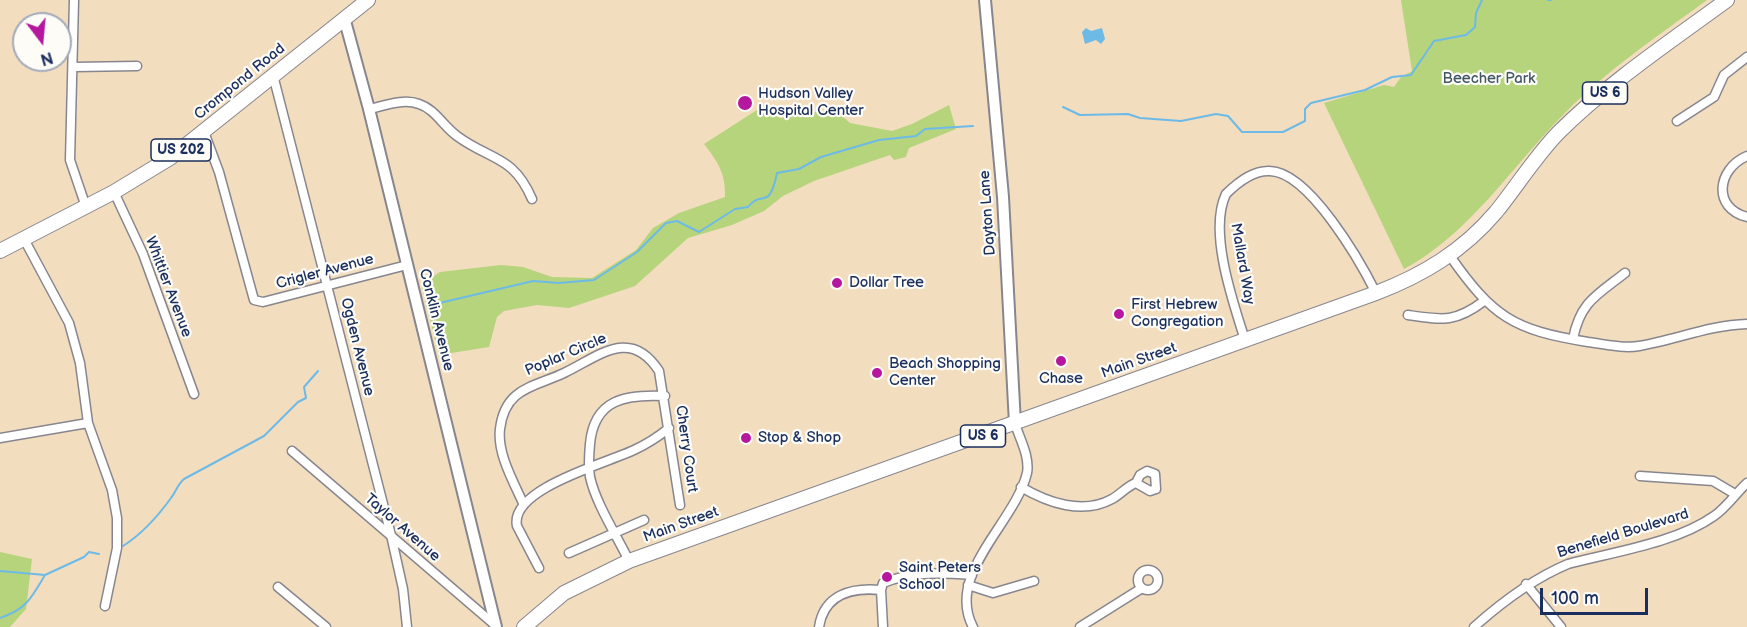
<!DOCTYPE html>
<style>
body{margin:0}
#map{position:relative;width:1747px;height:627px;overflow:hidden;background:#f3ddbf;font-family:"Balsamiq Sans",sans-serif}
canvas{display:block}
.north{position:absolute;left:12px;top:12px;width:60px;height:60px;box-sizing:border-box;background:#fdfcf7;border:2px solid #a3aaba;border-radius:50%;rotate:164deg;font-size:16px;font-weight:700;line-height:24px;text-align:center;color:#1b2f5e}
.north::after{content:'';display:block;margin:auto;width:21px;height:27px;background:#b5179e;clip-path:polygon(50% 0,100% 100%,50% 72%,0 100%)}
.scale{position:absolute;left:1540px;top:588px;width:108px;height:27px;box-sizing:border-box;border:3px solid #1b2f5e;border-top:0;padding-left:8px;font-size:18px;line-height:21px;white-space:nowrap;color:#1b2f5e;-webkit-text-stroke:4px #fdfcf7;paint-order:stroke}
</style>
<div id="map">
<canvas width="1747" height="627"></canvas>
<div class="north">N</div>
<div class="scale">100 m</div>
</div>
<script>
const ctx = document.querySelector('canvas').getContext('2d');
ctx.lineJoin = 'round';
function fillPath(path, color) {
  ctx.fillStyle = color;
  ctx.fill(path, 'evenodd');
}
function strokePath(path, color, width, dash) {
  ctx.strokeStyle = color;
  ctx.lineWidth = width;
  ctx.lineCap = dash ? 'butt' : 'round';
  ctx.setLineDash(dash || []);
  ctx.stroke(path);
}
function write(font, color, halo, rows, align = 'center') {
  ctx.font = font + ' "Balsamiq Sans",sans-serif';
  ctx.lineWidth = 4.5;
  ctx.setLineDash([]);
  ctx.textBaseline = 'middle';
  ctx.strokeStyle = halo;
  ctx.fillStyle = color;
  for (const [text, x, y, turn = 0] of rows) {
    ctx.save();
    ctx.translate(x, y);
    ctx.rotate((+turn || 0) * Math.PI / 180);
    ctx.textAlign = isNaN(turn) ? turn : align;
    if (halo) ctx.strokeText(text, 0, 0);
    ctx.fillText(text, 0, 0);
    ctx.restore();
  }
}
const green = new Path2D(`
 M 1401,0 L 1707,0 C 1658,36 1607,70 1564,114 C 1511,167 1471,233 1404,269 L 1324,103 L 1384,85 L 1394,87 L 1401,77 L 1412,71 Z
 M 949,105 L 956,129 L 909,148 L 906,157 L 894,160 L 890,155 L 814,181 L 783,196 L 764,211 L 732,225 L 688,238 L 635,286 L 569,308 L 537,305 L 504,311 L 497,317 L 489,347 L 439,355 L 421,284 L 440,272 L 501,265 L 523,267 L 552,277 L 592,278 L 636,250 L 653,228 L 679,213 L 725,197 C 726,174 718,162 704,144 L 760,108 L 780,118 L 834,109 L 850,123 L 892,131 L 912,124 Z
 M 0,552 L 32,559 L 26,609 L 10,627 L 0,627 Z`);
const water = new Path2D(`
 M 1086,28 L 1091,31 L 1102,28 L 1105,39 L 1101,44 L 1096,40 L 1085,44 L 1082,32 Z`);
const stream = new Path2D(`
 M 1548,0 L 1551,0
 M 1063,107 L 1080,115 L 1128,114 L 1140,118 L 1181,121 L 1216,114 L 1228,116 L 1242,132 L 1283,132 L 1305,121 L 1305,109 L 1311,103 L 1365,90 L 1392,77 L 1411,75 L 1434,41 L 1466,35 L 1475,27 L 1476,13 L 1482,0
 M 427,306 L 533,281 L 559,283 L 594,280 L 637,252 L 666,223 L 677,221 L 699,232 L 735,209 L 748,207 C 762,189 769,212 777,173 L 799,169 L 821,157 L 879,140 L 916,136 L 925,129 L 973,126
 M 123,546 C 142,534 158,516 171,498 C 176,492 177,485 184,479 L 264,436 L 298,402 L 306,398 L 304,387 L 318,371
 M 0,571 L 45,575 L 84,557 L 89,552 L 99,554
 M 0,618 C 27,609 31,598 45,575`);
const minor = new Path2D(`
 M 74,0 L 70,160 L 86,207
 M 74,67 L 137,66
 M 273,75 L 391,535 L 403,589 L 407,627
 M 369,109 C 384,106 403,98 419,104 C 435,109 443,126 457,136 C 491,161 513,155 532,199
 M 1677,121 L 1714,97 L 1724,75 L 1747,57
 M 204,132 L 219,172 L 254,300 L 263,302 L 407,265
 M 1747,156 C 1717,169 1712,208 1747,217
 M 114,192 L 143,254 L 194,394
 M 24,239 L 69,323 L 80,363 L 88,423 L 112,490 L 117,518 L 117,548 L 105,606
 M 1450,256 C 1493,317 1513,330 1588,342 C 1604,344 1623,349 1639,346 C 1675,340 1710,325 1747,324
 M 1408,315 C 1442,320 1455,323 1484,301
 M 1573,339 C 1580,302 1597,295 1625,273
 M 1245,340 C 1233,302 1208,231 1226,194 C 1237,183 1253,170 1270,171 C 1309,172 1360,261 1376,293
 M 0,438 L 88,423
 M 292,451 L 495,625
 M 1147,471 L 1155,474 L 1156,489 L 1150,491 L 1136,483 L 1140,475 Z
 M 1640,476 L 1713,481 L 1735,494
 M 1021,487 C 1048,503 1083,515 1112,499 C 1121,494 1127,486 1136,483
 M 523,503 C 513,481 497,453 500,429 C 505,387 535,387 564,373 C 598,357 630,326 659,371 L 680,505
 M 569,553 L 644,520
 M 629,561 C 617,536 596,504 590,477 C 588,466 589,455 590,444 C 594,399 626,394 665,396
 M 539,568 L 517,526 C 509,489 607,463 634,450 C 647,444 658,437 669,428
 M1138 580a10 10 0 1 1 20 0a10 10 0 1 1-20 0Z
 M 1526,584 L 1561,627
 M 968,585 L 993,593 L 1034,581
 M 278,587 L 326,627
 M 881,590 L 883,583 C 912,571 943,573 972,575
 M 881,590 L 883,627
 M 819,627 C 824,595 851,587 881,590
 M 973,627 C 945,574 1015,523 1027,473 C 1030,457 1020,439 1015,424
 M 1080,627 L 1142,588
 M 1474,627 C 1502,602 1532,579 1568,564 C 1613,552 1676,543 1714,516 C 1726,508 1736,493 1747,483`);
const tertiary = new Path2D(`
 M 985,0 L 1003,197 L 1015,424
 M 345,21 L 369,109 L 496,627`);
const primary = new Path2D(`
 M 0,251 L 114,192 L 170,158 L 368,0
 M 524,627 L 564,593 L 629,561 L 1376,293 C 1423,275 1463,251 1496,212 C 1517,186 1535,157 1558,133 C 1607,84 1671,41 1727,0`);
const markers = [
 [745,103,8,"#b5179e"],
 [837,283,6,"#b5179e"],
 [1119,314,6,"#b5179e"],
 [1061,361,6,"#b5179e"],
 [877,373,6,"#b5179e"],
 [746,438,6,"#b5179e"],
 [887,577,6,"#b5179e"]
];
const shields = [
 [1605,93,45],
 [181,150,60],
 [983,436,45]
];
const shieldNames = [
 ["US 6",1605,93],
 ["US 202",181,150],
 ["US 6",983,436]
];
const parkNames = [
 ["Beecher Park",1489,79]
];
const streetNames = [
 ["Crompond Road",240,82,-39],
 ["Dayton Lane",988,213,-94],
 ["Mallard Way",1242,264,80],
 ["Crigler Avenue",325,272,-15],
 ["Whittier Avenue",168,287,69],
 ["Conklin Avenue",436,320,76],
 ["Ogden Avenue",357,347,76],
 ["Poplar Circle",566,355,-23],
 ["Main Street",1139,361,-20],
 ["Cherry Court",686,449,82],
 ["Main Street",681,525,-20],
 ["Taylor Avenue",402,528,41],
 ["Benefield Boulevard",1623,534,-17]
];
const poiNames = [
 ["Hudson Valley",758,94],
 ["Hospital Center",758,111],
 ["Dollar Tree",849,283],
 ["First Hebrew",1131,305],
 ["Congregation",1131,322],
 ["Beach Shopping",889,364],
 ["Center",889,381],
 ["Chase",1061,379,"center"],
 ["Stop & Shop",758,438],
 ["Saint Peters",899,568],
 ["School",899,585]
];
fillPath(green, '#b5d47b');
fillPath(water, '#6dbae7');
strokePath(stream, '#6dbae7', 2);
strokePath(minor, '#87868e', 11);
strokePath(tertiary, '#87868e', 14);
strokePath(primary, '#87868e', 16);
strokePath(minor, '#fff', 8);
strokePath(tertiary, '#fff', 10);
strokePath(primary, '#fff', 14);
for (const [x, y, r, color] of markers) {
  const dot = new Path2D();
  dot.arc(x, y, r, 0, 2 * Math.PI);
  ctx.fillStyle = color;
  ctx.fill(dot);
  strokePath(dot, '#fdfcf7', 2);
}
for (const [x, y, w] of shields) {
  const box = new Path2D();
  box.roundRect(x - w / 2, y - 11, w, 22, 4.5);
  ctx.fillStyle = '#fdfcf7';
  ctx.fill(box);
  strokePath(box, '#1b2f5e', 1.5);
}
write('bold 14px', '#1b2f5e', null, shieldNames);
write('15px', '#425865', '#fdfcf7', parkNames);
write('15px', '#1b2f5e', '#fdfcf7', streetNames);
write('15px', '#1b2f5e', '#fdfcf7', poiNames, 'left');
</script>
